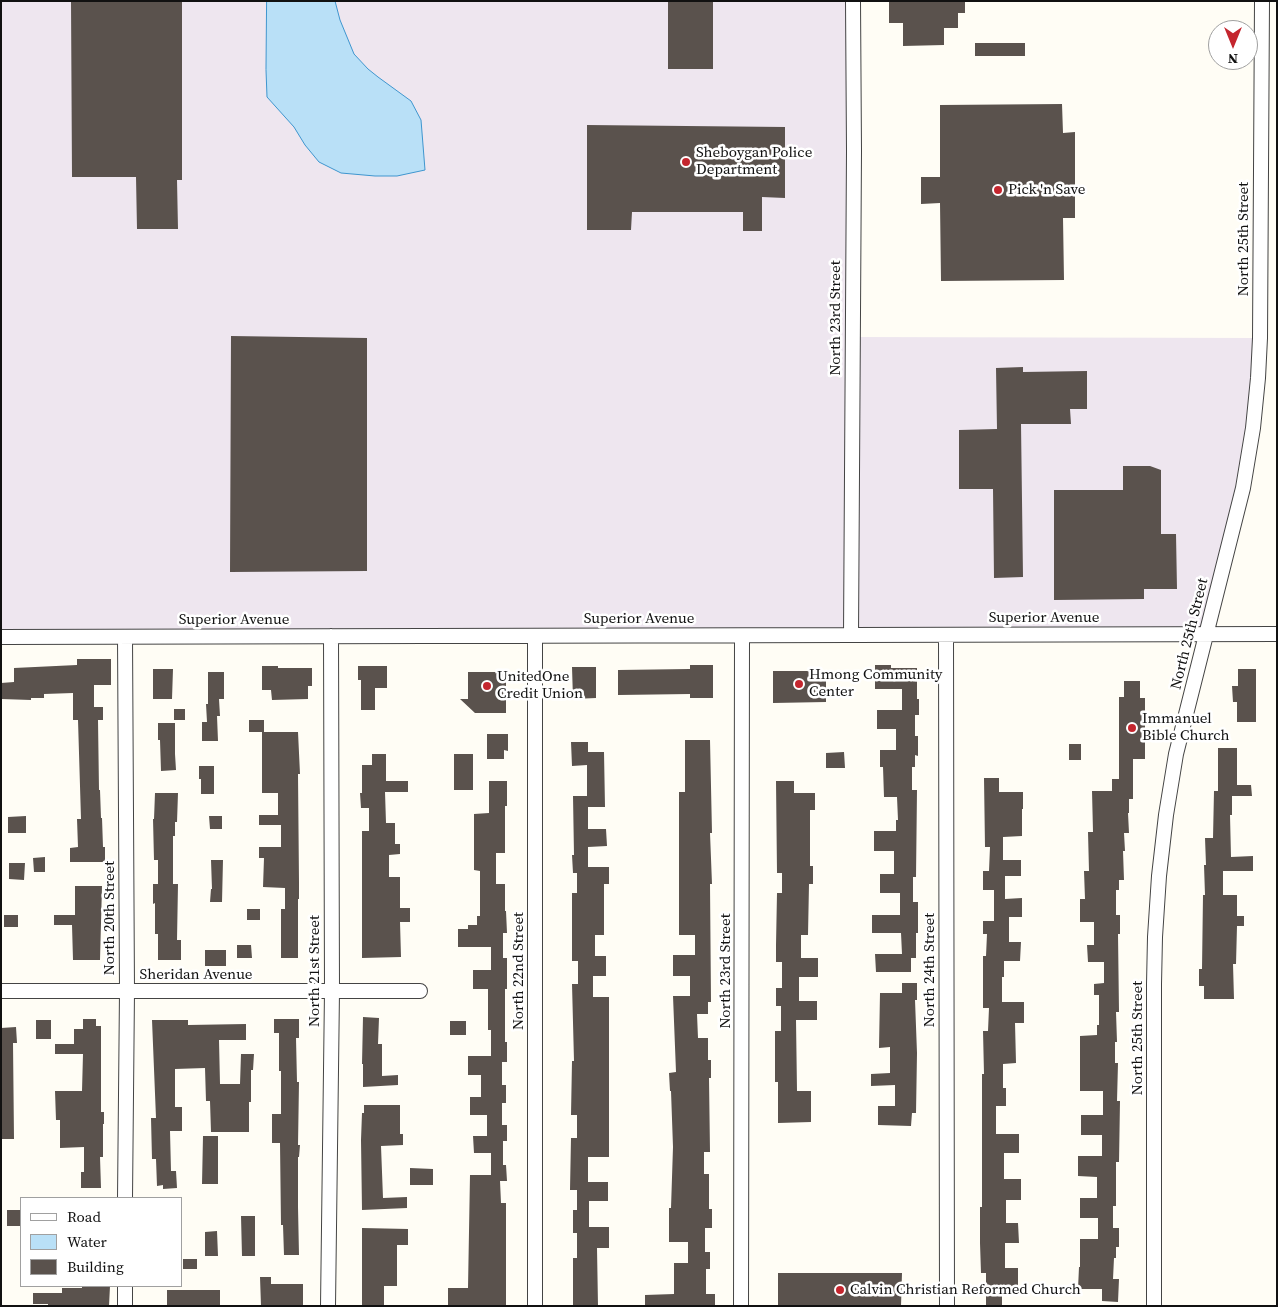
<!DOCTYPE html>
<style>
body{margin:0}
#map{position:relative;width:1278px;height:1307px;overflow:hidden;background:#fffdf5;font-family:"Source Serif 4",serif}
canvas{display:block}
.frame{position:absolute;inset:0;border:2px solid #111;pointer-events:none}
.legend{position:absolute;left:20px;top:1197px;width:162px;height:90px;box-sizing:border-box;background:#fff;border:1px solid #a0a0a0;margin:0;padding:6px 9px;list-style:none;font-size:15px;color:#111}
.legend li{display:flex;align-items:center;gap:10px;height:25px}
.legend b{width:25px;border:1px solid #a0a0a0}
.north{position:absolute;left:1208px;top:20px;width:50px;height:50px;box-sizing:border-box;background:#fff;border:1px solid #a0a0a0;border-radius:50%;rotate:180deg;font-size:14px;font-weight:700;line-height:20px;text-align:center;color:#111}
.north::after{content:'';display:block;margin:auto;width:18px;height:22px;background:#c4262e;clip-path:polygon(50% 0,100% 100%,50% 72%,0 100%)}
</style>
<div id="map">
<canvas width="1278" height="1307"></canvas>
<div class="frame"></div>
<ul class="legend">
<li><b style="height:6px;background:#fff"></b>Road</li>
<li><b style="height:14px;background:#b9e0f7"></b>Water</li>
<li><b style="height:14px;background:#5a524d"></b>Building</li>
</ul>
<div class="north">N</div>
</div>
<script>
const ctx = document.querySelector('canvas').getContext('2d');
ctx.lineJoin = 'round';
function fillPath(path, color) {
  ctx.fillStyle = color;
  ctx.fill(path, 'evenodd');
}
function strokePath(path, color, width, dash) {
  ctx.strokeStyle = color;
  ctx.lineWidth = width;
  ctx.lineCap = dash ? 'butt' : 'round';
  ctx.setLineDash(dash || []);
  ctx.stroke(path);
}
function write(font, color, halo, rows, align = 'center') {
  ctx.font = font + ' "Source Serif 4",serif';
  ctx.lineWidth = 5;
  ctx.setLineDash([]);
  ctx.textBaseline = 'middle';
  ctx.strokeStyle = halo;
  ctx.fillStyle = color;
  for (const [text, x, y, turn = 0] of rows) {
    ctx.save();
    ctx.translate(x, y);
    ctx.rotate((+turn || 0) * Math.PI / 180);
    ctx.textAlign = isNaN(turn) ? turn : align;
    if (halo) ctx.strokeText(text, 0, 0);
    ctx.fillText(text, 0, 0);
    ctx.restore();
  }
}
const industrial = new Path2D(`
 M 1,1 L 853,1 L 853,337 L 1260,338 L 1253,428 L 1206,634 L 1,637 Z`);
const water = new Path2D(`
 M 267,1 L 335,1 L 340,20 L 354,54 L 368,69 L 378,77 L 411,101 L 421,120 L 425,170 L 397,176 L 375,176 L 341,173 L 319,162 L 305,145 L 294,127 L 267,97 L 266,70 Z`);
const building = new Path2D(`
 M 71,1 L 182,1 L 182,180 L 177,180 L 178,229 L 137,229 L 136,177 L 72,177 Z
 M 668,1 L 713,1 L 713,69 L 668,69 Z
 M 889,1 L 965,1 L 965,13 L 958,13 L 958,28 L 944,28 L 944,45 L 903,46 L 903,23 L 889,23 Z
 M 975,43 L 1025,43 L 1025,56 L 975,56 Z
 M 1062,104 L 1063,133 L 1075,132 L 1075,218 L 1063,218 L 1064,280 L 941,281 L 940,203 L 921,204 L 921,177 L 940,177 L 940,105 Z
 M 587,125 L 785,127 L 785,198 L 762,197 L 762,231 L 743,231 L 743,212 L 632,212 L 631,230 L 587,230 Z
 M 231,336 L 367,338 L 367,571 L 230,572 Z
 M 1023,367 L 1023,372 L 1087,371 L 1087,409 L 1070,409 L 1071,424 L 1021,424 L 1023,577 L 994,578 L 993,489 L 959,489 L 959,430 L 997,429 L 996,368 Z
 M 1123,466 L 1150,466 L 1161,470 L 1161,534 L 1176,534 L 1177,589 L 1144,589 L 1144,599 L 1054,600 L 1054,490 L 1123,490 Z
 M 77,659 L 111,659 L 111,685 L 94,685 L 94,707 L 103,707 L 103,720 L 98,720 L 99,790 L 100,790 L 101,818 L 102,818 L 103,847 L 105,847 L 105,862 L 70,862 L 70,848 L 78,847 L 77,819 L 81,819 L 78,720 L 73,720 L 73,693 L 44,694 L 44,698 L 31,698 L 31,700 L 1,699 L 1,683 L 14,682 L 14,668 L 77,665 Z
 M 690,665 L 713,665 L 713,698 L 690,698 L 690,694 L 618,695 L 618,670 L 690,669 Z
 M 875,665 L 891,665 L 891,668 L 917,668 L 917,699 L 919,699 L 919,715 L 915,715 L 915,736 L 918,736 L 918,756 L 915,755 L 915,767 L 912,767 L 912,790 L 917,790 L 916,877 L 913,877 L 913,902 L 918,902 L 918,933 L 916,933 L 916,958 L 911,958 L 911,972 L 876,972 L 875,954 L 902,954 L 901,933 L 872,933 L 872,915 L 900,915 L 900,893 L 880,893 L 880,874 L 894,874 L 894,851 L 874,851 L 874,831 L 896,831 L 896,820 L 898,820 L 897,797 L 884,797 L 883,767 L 880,767 L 880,750 L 896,750 L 896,729 L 877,729 L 877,710 L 902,710 L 902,689 L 875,689 Z
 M 262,666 L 278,666 L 278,668 L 312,668 L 312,686 L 308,686 L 308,699 L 272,700 L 271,690 L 262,690 Z
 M 358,666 L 387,666 L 387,688 L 375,688 L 375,710 L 361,710 L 361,680 L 358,680 Z
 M 572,667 L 596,667 L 596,698 L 573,699 Z
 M 153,669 L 173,669 L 172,699 L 153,699 Z
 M 1238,669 L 1256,669 L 1256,722 L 1237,722 L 1237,702 L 1233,702 L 1232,686 L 1238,686 Z
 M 773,671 L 826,671 L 826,702 L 773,703 Z
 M 208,672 L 224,672 L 224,699 L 219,699 L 220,716 L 217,716 L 218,741 L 202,741 L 202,722 L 207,722 L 206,704 L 208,704 Z
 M 468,672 L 506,672 L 506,713 L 475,713 L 460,699 L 468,699 Z
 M 1124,681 L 1140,681 L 1140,698 L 1145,698 L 1145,759 L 1133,759 L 1133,799 L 1129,799 L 1129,813 L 1128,813 L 1129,833 L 1124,833 L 1125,851 L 1123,851 L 1124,880 L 1119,880 L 1119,890 L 1116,890 L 1116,915 L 1120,915 L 1120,934 L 1118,934 L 1119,1012 L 1116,1012 L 1117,1042 L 1115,1042 L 1115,1063 L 1118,1063 L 1117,1101 L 1120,1101 L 1119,1162 L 1116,1162 L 1116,1206 L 1113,1206 L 1113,1228 L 1119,1228 L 1119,1247 L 1116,1247 L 1116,1258 L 1114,1258 L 1113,1279 L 1119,1279 L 1118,1302 L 1102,1301 L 1102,1289 L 1078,1289 L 1079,1267 L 1080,1267 L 1080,1239 L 1098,1239 L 1098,1218 L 1080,1218 L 1080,1198 L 1097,1198 L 1097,1177 L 1078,1176 L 1078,1156 L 1102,1156 L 1102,1135 L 1081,1135 L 1081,1115 L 1103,1115 L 1103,1091 L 1080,1091 L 1080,1036 L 1097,1035 L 1097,1025 L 1099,1025 L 1099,995 L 1094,995 L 1094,984 L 1104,983 L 1104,962 L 1088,962 L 1087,945 L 1094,945 L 1094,922 L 1080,922 L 1080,899 L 1085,899 L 1084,871 L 1089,871 L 1088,832 L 1093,832 L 1092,791 L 1112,791 L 1112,779 L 1119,779 L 1119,697 L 1124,697 Z
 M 174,709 L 185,709 L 185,720 L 174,720 Z
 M 249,720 L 264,720 L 264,732 L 298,732 L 300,774 L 298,774 L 299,883 L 299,899 L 298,899 L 298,958 L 281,958 L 281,909 L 285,909 L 285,888 L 263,887 L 264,858 L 259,858 L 259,847 L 281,847 L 281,825 L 259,825 L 259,815 L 278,815 L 278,793 L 262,793 L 262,732 L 249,732 Z
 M 158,723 L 175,723 L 175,754 L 176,770 L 161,771 L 160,740 L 158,740 Z
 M 487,734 L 508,734 L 508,751 L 504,750 L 504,759 L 487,759 Z
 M 685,740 L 710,740 L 712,833 L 710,833 L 712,884 L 710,884 L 711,1002 L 708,1002 L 708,1014 L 697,1014 L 698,1038 L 708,1038 L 708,1060 L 711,1060 L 711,1078 L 709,1078 L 710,1152 L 704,1152 L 704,1174 L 709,1174 L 709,1209 L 712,1209 L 712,1228 L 705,1228 L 705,1252 L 710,1252 L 710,1269 L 706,1269 L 706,1294 L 715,1294 L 715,1306 L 645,1306 L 645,1295 L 674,1294 L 674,1263 L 688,1263 L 688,1242 L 669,1242 L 669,1208 L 671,1208 L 673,1147 L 671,1091 L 670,1091 L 669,1073 L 676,1072 L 673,996 L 690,996 L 690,976 L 673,976 L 673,955 L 695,955 L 695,935 L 679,935 L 679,792 L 685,792 Z
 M 571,742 L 588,742 L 588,752 L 604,752 L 605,807 L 588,807 L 588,829 L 606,829 L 607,846 L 588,847 L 588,867 L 609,867 L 609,884 L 604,884 L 604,935 L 595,935 L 595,956 L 606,956 L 606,976 L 593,976 L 593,997 L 609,997 L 609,1157 L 588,1157 L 588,1182 L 608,1182 L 608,1201 L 589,1201 L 589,1227 L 609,1227 L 609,1248 L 597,1248 L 598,1306 L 573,1306 L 573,1258 L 577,1258 L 577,1233 L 573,1233 L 573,1210 L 577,1210 L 577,1190 L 570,1190 L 571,1138 L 577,1138 L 577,1115 L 571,1115 L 572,1061 L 574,1061 L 572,984 L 578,984 L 578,961 L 572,961 L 572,893 L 577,893 L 577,873 L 573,873 L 572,855 L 574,855 L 573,796 L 587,796 L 587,765 L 572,766 Z
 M 1069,744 L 1081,744 L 1081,760 L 1069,760 Z
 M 1218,748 L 1237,748 L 1237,785 L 1251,785 L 1252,796 L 1232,796 L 1232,815 L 1230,815 L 1231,857 L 1253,856 L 1253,871 L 1223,871 L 1223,895 L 1237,895 L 1237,916 L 1244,916 L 1244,926 L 1237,926 L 1236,964 L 1233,964 L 1234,999 L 1204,999 L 1204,986 L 1199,986 L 1199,969 L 1202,969 L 1203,895 L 1205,895 L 1204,865 L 1206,865 L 1205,838 L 1213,838 L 1214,791 L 1218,791 Z
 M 844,752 L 845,768 L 826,768 L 826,753 Z
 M 372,754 L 386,754 L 386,781 L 408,781 L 408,792 L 385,792 L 386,823 L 395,823 L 395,844 L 400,844 L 400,854 L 389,855 L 389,877 L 400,877 L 400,908 L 410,908 L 410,922 L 400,922 L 401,957 L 362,958 L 362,831 L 369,831 L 369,808 L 361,808 L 360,793 L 362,793 L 362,765 L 372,765 Z
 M 454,754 L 473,754 L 473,790 L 454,790 Z
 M 199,766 L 214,766 L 214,794 L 201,794 L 201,779 L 199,779 Z
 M 984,778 L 999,778 L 999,792 L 1023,792 L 1023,809 L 1022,809 L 1022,836 L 1003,837 L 1003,860 L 1021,860 L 1021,876 L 1005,876 L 1005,899 L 1022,898 L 1022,917 L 1009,917 L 1009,942 L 1021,942 L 1020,961 L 1004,961 L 1004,977 L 1002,977 L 1002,1002 L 1024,1002 L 1024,1023 L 1015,1023 L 1016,1063 L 1003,1064 L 1003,1088 L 1006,1088 L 1006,1106 L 996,1106 L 996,1134 L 1019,1134 L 1019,1153 L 1004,1153 L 1004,1179 L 1021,1179 L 1021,1200 L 1006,1200 L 1006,1223 L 1018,1223 L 1019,1243 L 1005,1243 L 1005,1268 L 1018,1268 L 1018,1289 L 1002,1289 L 1002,1306 L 986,1306 L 986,1273 L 981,1273 L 980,1243 L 980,1207 L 982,1207 L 982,1074 L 984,1074 L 983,1031 L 988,1031 L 989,1008 L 983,1008 L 983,956 L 986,956 L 987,934 L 983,934 L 983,921 L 994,921 L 994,890 L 983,890 L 983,871 L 989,871 L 990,847 L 985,847 Z
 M 489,781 L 507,781 L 507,806 L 505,806 L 505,853 L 496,853 L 496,884 L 505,884 L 505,911 L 506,911 L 507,933 L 503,933 L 503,958 L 507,958 L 507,989 L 505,989 L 505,1042 L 507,1042 L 507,1062 L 502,1062 L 502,1085 L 506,1085 L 506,1103 L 502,1103 L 502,1125 L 507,1125 L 507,1141 L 503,1141 L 503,1165 L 506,1165 L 507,1181 L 500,1181 L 501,1203 L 506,1203 L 506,1306 L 448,1306 L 448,1288 L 468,1288 L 470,1175 L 491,1175 L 491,1153 L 474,1153 L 473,1136 L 487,1136 L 487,1115 L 470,1115 L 470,1097 L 481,1097 L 481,1075 L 468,1075 L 468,1056 L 491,1056 L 491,1030 L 488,1030 L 488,989 L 473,989 L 473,970 L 491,970 L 491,947 L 458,947 L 458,929 L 468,929 L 468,925 L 477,925 L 477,916 L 480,916 L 480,871 L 474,870 L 474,814 L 489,813 Z
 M 776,781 L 794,781 L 794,793 L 815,793 L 815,810 L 810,810 L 810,866 L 813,866 L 813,884 L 809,884 L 808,935 L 801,935 L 801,958 L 818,958 L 818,977 L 799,977 L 799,1001 L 817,1001 L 817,1020 L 796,1020 L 797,1091 L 811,1091 L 811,1122 L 778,1123 L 778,1082 L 775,1082 L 775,1031 L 781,1031 L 781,1006 L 776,1006 L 776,988 L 782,988 L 782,962 L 776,962 L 776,945 L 777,893 L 782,893 L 782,873 L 777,873 Z
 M 155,793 L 178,793 L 177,822 L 175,822 L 175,836 L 173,836 L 173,884 L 178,884 L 177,940 L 181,940 L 181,960 L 158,960 L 158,934 L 155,934 L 155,903 L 153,904 L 153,884 L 158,884 L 158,860 L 154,860 L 153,819 L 154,819 Z
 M 26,816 L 26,833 L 8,833 L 8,817 Z
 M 209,816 L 222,816 L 222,829 L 210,829 Z
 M 45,857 L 45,872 L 34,872 L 33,858 Z
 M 211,860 L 223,860 L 222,902 L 210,902 L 211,889 L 212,889 Z
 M 9,863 L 25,863 L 24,880 L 9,879 Z
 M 75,886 L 102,886 L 100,960 L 73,960 L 72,925 L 54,925 L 54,915 L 75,915 Z
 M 247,909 L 260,909 L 260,920 L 247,920 Z
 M 4,915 L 18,915 L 18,927 L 4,927 Z
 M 237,945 L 251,945 L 252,958 L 237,958 Z
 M 205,950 L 226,950 L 226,966 L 205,966 Z
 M 902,983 L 917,983 L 917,1000 L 915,1000 L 917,1053 L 916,1113 L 912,1113 L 911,1126 L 878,1125 L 878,1106 L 895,1106 L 895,1085 L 871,1086 L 871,1074 L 890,1073 L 890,1047 L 879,1048 L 880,993 L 902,993 Z
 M 363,1017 L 379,1018 L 378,1044 L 382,1044 L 382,1076 L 398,1075 L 398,1085 L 363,1087 L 363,1064 L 362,1064 Z
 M 83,1019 L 96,1019 L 96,1026 L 101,1026 L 101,1112 L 104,1112 L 104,1124 L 103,1124 L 103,1157 L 100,1157 L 101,1188 L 81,1188 L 81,1172 L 84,1172 L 84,1147 L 60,1148 L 60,1120 L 56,1120 L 55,1091 L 82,1091 L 83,1054 L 55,1054 L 55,1044 L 74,1044 L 74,1029 L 83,1029 Z
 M 274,1019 L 299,1019 L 299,1038 L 296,1038 L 297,1082 L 299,1082 L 298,1145 L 300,1145 L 299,1157 L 298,1157 L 298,1207 L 299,1255 L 284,1255 L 283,1225 L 281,1225 L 280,1143 L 272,1143 L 272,1114 L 281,1114 L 281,1071 L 279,1071 L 279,1033 L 274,1033 Z
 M 36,1020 L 51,1020 L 51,1039 L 36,1039 Z
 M 152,1020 L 188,1020 L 188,1025 L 246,1024 L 246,1040 L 219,1040 L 220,1084 L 240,1084 L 241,1054 L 254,1054 L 253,1070 L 251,1070 L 251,1102 L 249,1102 L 249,1132 L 211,1132 L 210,1101 L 206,1101 L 205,1068 L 175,1069 L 175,1107 L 182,1107 L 182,1131 L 170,1131 L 171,1171 L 176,1171 L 177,1188 L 163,1189 L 163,1185 L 157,1186 L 156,1159 L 152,1159 L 151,1118 L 156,1118 Z
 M 450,1021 L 466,1021 L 466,1035 L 450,1035 Z
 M 16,1027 L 17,1043 L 13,1043 L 14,1139 L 1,1139 L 1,1028 Z
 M 364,1105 L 400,1105 L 400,1134 L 403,1134 L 403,1145 L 381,1146 L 383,1198 L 407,1197 L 407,1208 L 362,1210 L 361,1140 L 362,1113 L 364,1113 Z
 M 203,1136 L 218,1136 L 218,1184 L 202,1184 Z
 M 410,1168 L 433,1169 L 433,1185 L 410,1185 Z
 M 7,1210 L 21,1210 L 21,1226 L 7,1226 Z
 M 241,1216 L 255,1216 L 255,1256 L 242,1256 Z
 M 362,1228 L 408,1229 L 408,1245 L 397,1245 L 397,1286 L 384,1286 L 384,1306 L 362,1306 Z
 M 217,1231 L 218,1256 L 205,1256 L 205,1232 Z
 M 183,1259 L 197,1259 L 197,1269 L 183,1269 Z
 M 778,1273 L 902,1273 L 901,1306 L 778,1306 Z
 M 260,1277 L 271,1277 L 271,1284 L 303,1284 L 303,1306 L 261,1306 Z
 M 82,1286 L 110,1286 L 109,1306 L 48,1306 L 48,1304 L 33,1304 L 33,1293 L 62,1293 L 62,1288 L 82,1288 Z
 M 167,1290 L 220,1290 L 220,1306 L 167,1306 Z`);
const minor = new Path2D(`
 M 851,635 L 854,151 L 853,1
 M 946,635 L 947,1306
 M 1,637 L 1277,634
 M 125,637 L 127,991 L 125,1198
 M 1,991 L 420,991
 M 125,1306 L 125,1286
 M 328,1306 L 332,991 L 331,636
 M 535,1306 L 535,636
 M 741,1306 L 742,636
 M 1154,1306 L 1154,984 L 1155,937 L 1159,876 L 1166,815 L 1176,754 L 1243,488 L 1253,428 L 1258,378 L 1260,338 L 1262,1`);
const markers = [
 [686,162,5,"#c4262e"],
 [998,190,5,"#c4262e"],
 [799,684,5,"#c4262e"],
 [487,686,5,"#c4262e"],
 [1132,728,5,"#c4262e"],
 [840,1290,5,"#c4262e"]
];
const poiNames = [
 ["Sheboygan Police",696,153],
 ["Department",696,170],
 ["Pick 'n Save",1008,190],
 ["Hmong Community",809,675],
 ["Center",809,692],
 ["UnitedOne",497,677],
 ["Credit Union",497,694],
 ["Immanuel",1142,719],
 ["Bible Church",1142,736],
 ["Calvin Christian Reformed Church",850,1290]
];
const streetNames = [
 ["North 25th Street",1244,239,-90],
 ["North 23rd Street",836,318,-90],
 ["Superior Avenue",1044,618],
 ["Superior Avenue",639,619],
 ["Superior Avenue",234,620],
 ["North 25th Street",1190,634,-76],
 ["North 20th Street",110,918,-90],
 ["North 24th Street",930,970,-90],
 ["North 21st Street",315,971,-90],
 ["North 22nd Street",519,971,-90],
 ["North 23rd Street",726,971,-90],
 ["Sheridan Avenue",196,975],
 ["North 25th Street",1138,1038,-90]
];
fillPath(industrial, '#eee6ef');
fillPath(water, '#b9e0f7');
strokePath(water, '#3f96cf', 1);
fillPath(building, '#5a524d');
strokePath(minor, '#444', 16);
strokePath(minor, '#fff', 14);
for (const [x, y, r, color] of markers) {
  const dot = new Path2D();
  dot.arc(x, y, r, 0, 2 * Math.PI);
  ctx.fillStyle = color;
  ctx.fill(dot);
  strokePath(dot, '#fff', 2);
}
write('15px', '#111', '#fff', poiNames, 'left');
write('15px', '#111', '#fff', streetNames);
</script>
